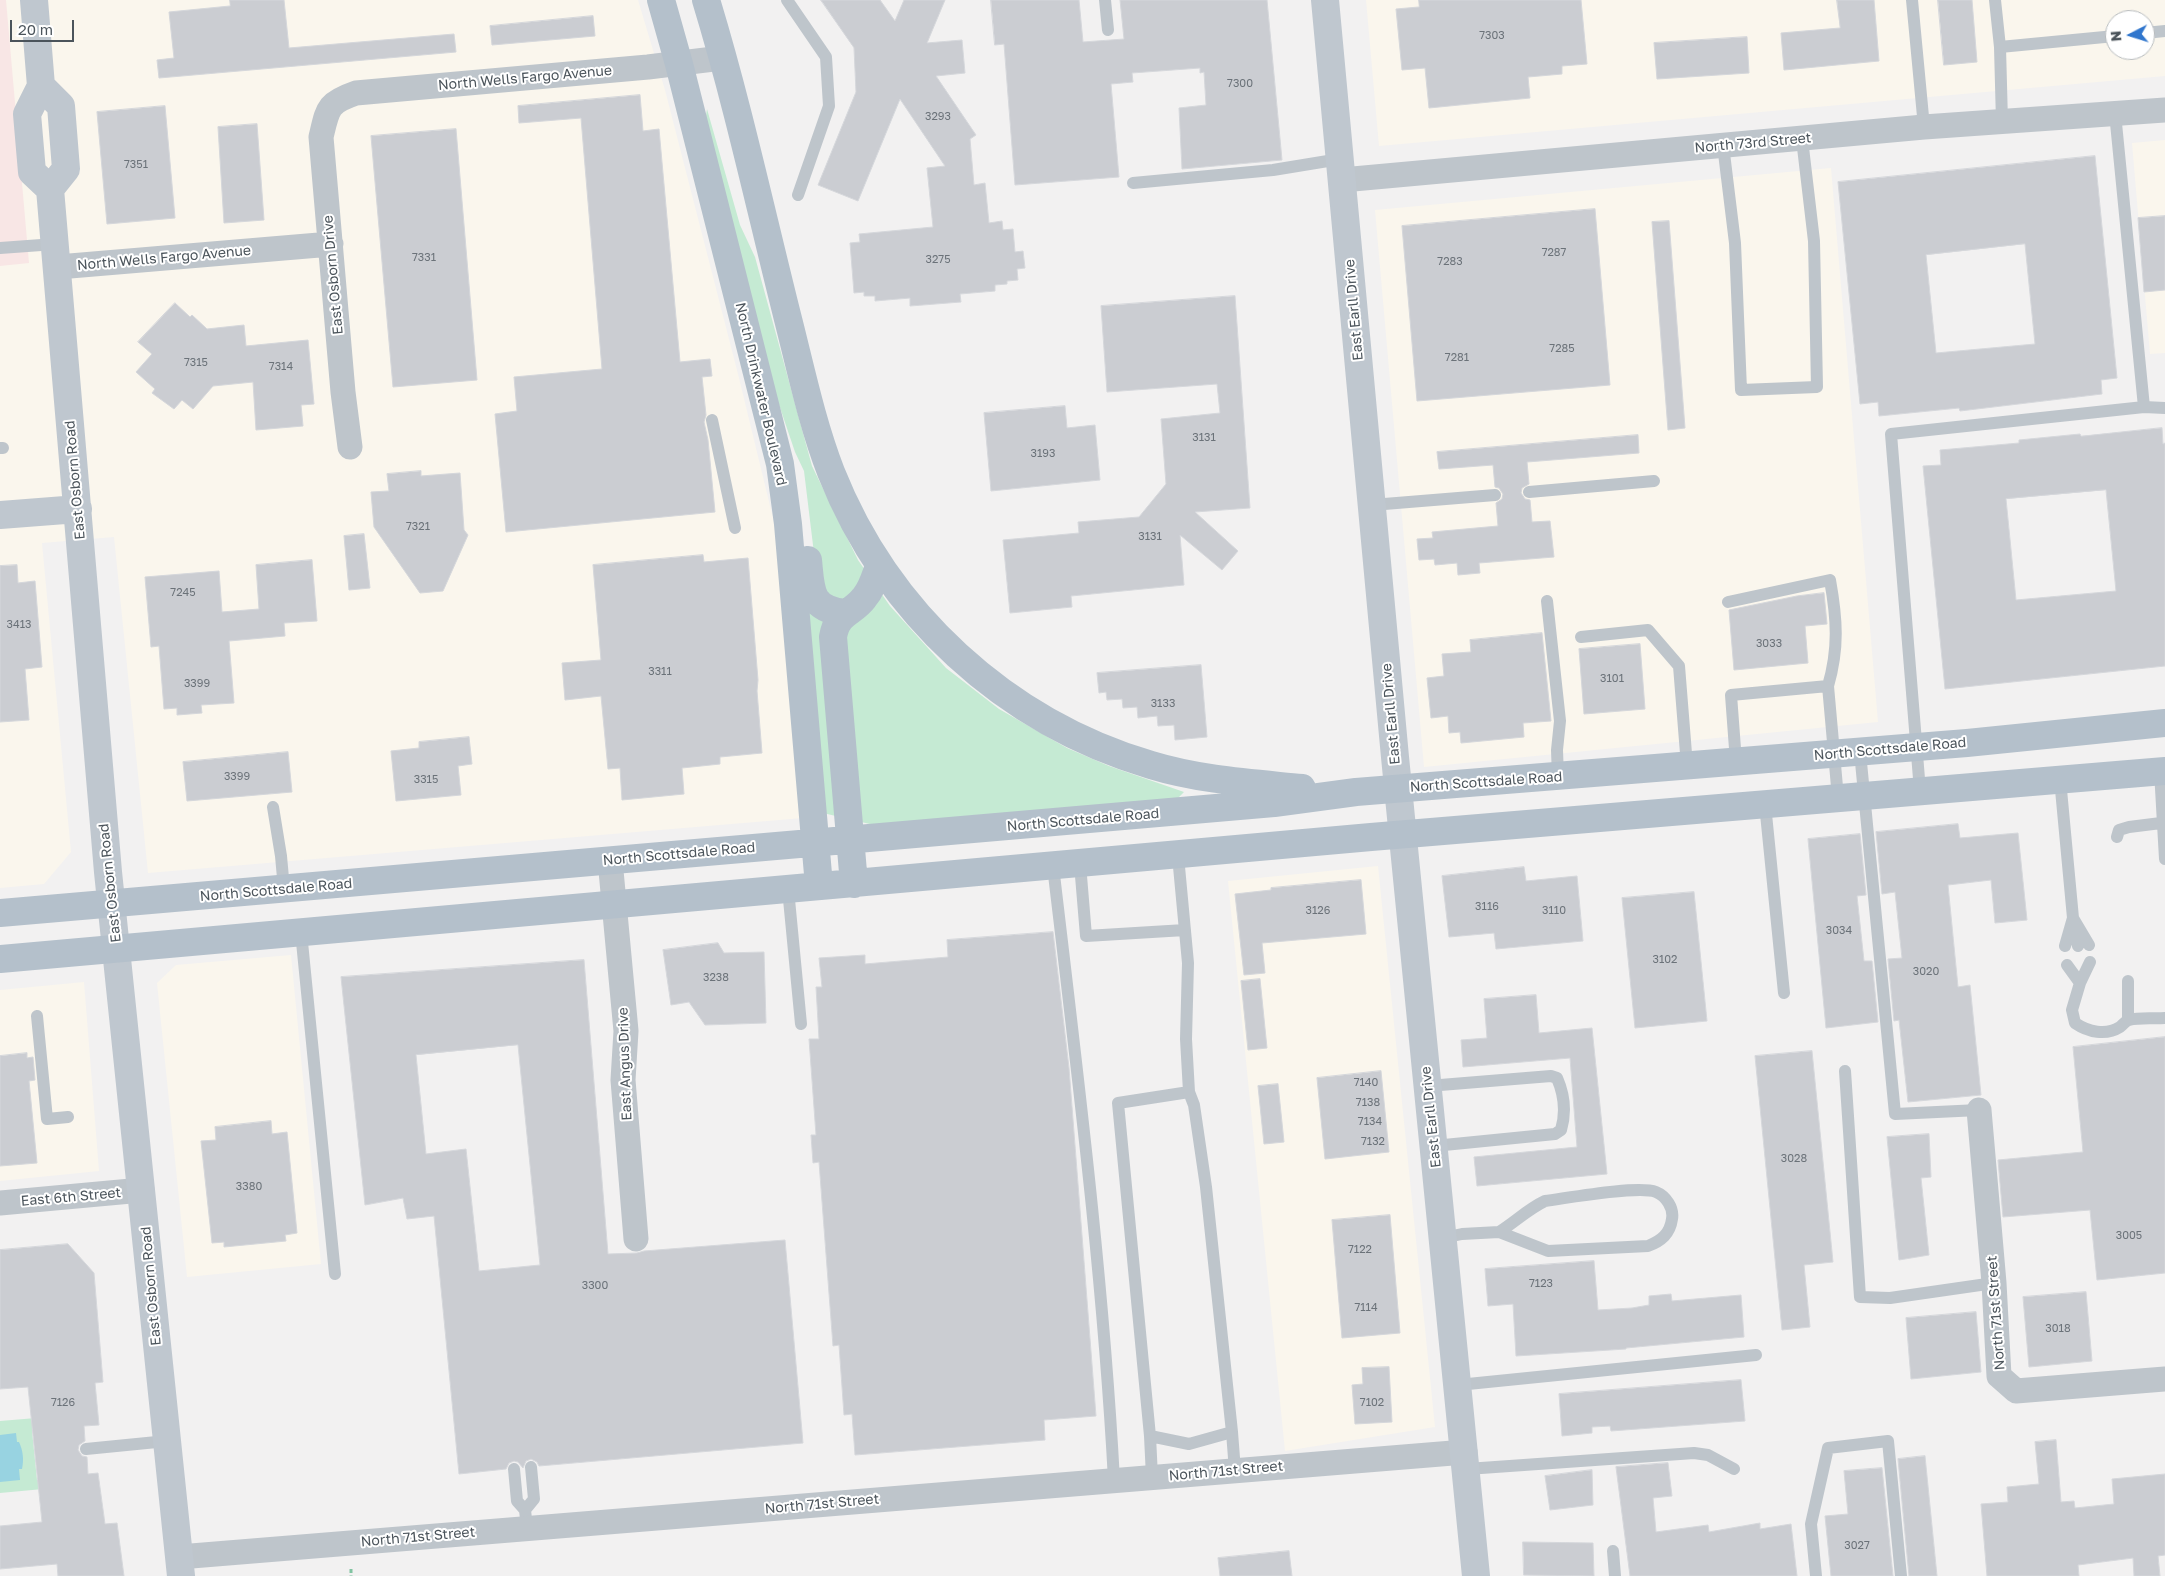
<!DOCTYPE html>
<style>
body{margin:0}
#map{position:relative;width:2165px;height:1576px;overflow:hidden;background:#f2f1f1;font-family:"Golos Text",sans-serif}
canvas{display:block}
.north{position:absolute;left:2105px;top:10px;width:50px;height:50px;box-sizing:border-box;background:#fff;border:1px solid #b7bbbd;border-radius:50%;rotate:265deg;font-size:14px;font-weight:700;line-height:20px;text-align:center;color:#4b545b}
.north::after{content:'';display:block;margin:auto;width:18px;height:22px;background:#3076cd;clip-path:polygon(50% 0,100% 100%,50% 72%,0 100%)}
.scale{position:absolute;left:10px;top:20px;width:64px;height:22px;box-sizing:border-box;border:2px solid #4b545b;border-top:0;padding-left:6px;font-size:15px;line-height:18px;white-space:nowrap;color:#4b545b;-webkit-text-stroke:4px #fff;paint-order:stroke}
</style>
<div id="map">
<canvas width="2165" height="1576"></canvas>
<div class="north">N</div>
<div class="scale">20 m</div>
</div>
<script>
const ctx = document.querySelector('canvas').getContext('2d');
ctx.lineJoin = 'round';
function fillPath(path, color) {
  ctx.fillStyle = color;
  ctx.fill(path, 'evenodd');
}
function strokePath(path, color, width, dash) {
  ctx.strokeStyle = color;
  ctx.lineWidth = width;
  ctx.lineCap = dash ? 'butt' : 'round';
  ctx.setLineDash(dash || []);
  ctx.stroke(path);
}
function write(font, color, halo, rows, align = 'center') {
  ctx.font = font + ' "Golos Text",sans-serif';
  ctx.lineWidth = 4;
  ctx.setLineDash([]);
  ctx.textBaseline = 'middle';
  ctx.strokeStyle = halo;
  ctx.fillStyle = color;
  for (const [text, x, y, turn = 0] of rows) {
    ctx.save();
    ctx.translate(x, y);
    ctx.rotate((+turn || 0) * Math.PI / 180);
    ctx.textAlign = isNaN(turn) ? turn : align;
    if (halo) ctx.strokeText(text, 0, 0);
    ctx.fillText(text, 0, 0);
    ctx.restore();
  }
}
const commercial = new Path2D(`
 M 0,0 L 638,0 L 665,90 L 739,378 L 779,543 L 803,818 L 148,873 L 114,537 L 42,543 L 71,852 L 44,884 L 0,888 Z
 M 1366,0 L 2165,0 L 2165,76 L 1379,146 ZM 2115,20 L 2145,20 L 2145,50 L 2115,50 Z
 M 2165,140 L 2165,353 L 2150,354 L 2132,143 Z
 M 1831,168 L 1878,722 L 1424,767 L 1375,210 Z
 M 1378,866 L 1435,1427 L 1285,1451 L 1228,881 Z
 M 291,955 L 321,1264 L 187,1277 L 157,983 L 176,965 Z
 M 84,982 L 99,1171 L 0,1181 L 0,990 Z`);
const medical = new Path2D(`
 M 0,0 L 6,0 L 29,263 L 0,266 Z`);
const green = new Path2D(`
 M 707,109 L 740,225 L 755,257 L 812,466 L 858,560 L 890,606 L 946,668 L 999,709 L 1067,748 L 1109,766 L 1184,792 L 1178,798 L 874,825 L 823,813 L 807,607 L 817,578 L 804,471 L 795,452 L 771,381 L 705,122 Z
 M 36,1418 L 32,1431 L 37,1480 L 43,1480 L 43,1489 L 0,1493 L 0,1421 Z`);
const water = new Path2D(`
 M 16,1433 L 17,1442 L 19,1442 C 23,1451 24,1459 22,1469 L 19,1469 L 20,1480 L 0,1482 L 0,1435 Z`);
const building = new Path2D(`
 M 230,0 L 284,0 L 289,48 L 454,34 L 456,52 L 159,78 L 157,60 L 174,58 L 169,12 L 230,6 Z
 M 821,0 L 880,0 L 895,21 L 904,0 L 945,0 L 927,43 L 962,40 L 965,73 L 936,76 L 976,135 L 970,139 L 974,185 L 985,183 L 989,223 L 1002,221 L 1003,230 L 1013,229 L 1015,252 L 1023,251 L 1025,268 L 1017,269 L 1018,280 L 1007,281 L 1007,284 L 995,285 L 995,291 L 960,294 L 961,302 L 910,306 L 910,298 L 875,301 L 875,296 L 864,296 L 864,292 L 854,293 L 850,243 L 860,242 L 859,234 L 933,227 L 927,168 L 945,166 L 900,99 L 858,201 L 818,185 L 856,92 L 854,48 Z
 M 991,0 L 1079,0 L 1083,42 L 1124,39 L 1120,0 L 1267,0 L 1282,160 L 1182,169 L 1179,108 L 1206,105 L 1204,72 L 1200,73 L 1200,68 L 1132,73 L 1133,82 L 1111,84 L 1119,177 L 1015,185 L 1004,44 L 995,45 Z
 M 1419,0 L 1581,0 L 1587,64 L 1562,66 L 1562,74 L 1528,77 L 1530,98 L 1429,108 L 1425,68 L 1402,70 L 1396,9 L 1419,7 Z
 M 1837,0 L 1874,0 L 1879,61 L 1784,70 L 1781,33 L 1840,28 Z
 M 1938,0 L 1972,0 L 1977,62 L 1944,65 Z
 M 593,16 L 595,36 L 492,45 L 490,26 Z
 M 1747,37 L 1749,73 L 1657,79 L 1654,43 Z
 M 640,95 L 643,131 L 659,129 L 680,362 L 710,359 L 712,376 L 702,377 L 706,415 L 704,422 L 708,440 L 715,512 L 506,532 L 495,414 L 517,411 L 514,377 L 602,369 L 581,118 L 519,123 L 518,106 Z
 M 165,106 L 175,218 L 107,224 L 97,112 Z
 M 257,124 L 264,220 L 224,223 L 218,127 Z
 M 456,129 L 477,380 L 393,387 L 371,136 Z
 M 2095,156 L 2117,378 L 2101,380 L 2102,394 L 1960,411 L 1959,408 L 1879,416 L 1878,402 L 1860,404 L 1838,182 ZM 2025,244 L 2035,344 L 1936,353 L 1926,255 Z
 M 1595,209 L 1610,385 L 1417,401 L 1402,226 Z
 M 2165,216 L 2165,290 L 2144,292 L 2138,218 Z
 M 1669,221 L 1685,428 L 1668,430 L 1652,222 Z
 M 1235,296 L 1250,508 L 1195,512 L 1238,551 L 1222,570 L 1180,535 L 1184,585 L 1071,596 L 1072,607 L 1010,613 L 1003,540 L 1079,533 L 1078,522 L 1139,517 L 1166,484 L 1161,419 L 1220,413 L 1217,384 L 1107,392 L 1101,306 Z
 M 175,303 L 190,317 L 192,315 L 207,329 L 244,325 L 246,346 L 308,340 L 314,404 L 301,405 L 303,426 L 256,430 L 253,382 L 213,386 L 193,409 L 182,400 L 174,409 L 152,393 L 155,389 L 136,372 L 152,354 L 138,342 Z
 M 1065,406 L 1067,428 L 1095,425 L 1100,480 L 991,491 L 984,413 Z
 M 2162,428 L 2163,444 L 2165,443 L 2165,666 L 1945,689 L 1923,466 L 1941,465 L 1940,450 L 2019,443 L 2019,440 L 2080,434 L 2081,436 ZM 2106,490 L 2116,591 L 2016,600 L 2006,499 Z
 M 1638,435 L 1639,453 L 1527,462 L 1529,484 L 1522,488 L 1521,493 L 1525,499 L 1530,500 L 1532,522 L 1550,521 L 1554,557 L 1479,563 L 1480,573 L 1458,575 L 1457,563 L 1435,565 L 1434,559 L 1419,560 L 1417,539 L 1433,538 L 1432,532 L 1498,526 L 1496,503 L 1502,499 L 1503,494 L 1499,488 L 1495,487 L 1493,465 L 1439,469 L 1437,452 Z
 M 421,471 L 421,476 L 460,473 L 464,530 L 468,535 L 443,591 L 420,593 L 374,527 L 371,492 L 389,491 L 387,474 Z
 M 364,534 L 370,588 L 349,590 L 344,536 Z
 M 703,555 L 704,562 L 748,558 L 758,680 L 757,691 L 762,753 L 720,757 L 720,764 L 682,768 L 684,794 L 622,800 L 620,768 L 608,769 L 601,696 L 565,700 L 562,663 L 601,660 L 593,565 Z
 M 312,560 L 317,621 L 284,623 L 285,636 L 229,641 L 234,703 L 201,705 L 202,713 L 177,715 L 177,708 L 164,709 L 159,646 L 151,647 L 145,577 L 219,571 L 222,612 L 259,609 L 256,565 Z
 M 17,565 L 18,583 L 35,581 L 42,667 L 25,669 L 29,720 L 0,722 L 0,566 Z
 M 1824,593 L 1827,624 L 1805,626 L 1808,663 L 1734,670 L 1729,610 L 1797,596 Z
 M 1542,633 L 1551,721 L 1523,723 L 1524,737 L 1461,743 L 1460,732 L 1449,733 L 1448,716 L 1431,718 L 1427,678 L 1444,676 L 1442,654 L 1471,652 L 1470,640 Z
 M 1640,644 L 1645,709 L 1584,714 L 1579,649 Z
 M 1201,665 L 1207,737 L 1175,740 L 1174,725 L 1158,726 L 1157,716 L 1138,718 L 1137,707 L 1123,708 L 1122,699 L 1107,700 L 1106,692 L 1099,693 L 1097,673 Z
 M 469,737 L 472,764 L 458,766 L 461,795 L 396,801 L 391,751 L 419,748 L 419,742 Z
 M 288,752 L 292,792 L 187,801 L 183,762 Z
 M 1958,824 L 1960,838 L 2018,833 L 2027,920 L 1995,923 L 1991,880 L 1948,885 L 1958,987 L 1970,985 L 1981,1095 L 1908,1102 L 1899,1020 L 1894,1021 L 1888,959 L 1902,958 L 1895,892 L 1882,894 L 1876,832 Z
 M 1860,834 L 1866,895 L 1857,896 L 1864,961 L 1872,961 L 1878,1022 L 1826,1028 L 1808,839 Z
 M 1524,867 L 1526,881 L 1577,876 L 1583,941 L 1496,949 L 1494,933 L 1449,937 L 1442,876 Z
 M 1361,880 L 1366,934 L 1262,943 L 1265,973 L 1244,975 L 1235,894 L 1271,890 L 1271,888 Z
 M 1694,892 L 1707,1021 L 1635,1028 L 1622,898 Z
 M 1053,932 L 1069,1068 L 1096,1416 L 1044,1420 L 1045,1440 L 855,1455 L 852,1414 L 844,1415 L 839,1345 L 833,1346 L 819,1162 L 813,1163 L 811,1135 L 816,1135 L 809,1039 L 819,1039 L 816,987 L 822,987 L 819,958 L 865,955 L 865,964 L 948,957 L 947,940 Z
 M 718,943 L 724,953 L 764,952 L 766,1023 L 705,1025 L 689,1002 L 671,1005 L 663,950 Z
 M 584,960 L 608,1254 L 637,1253 L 644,1251 L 785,1240 L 803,1443 L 539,1466 L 537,1462 L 531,1459 L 526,1461 L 523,1468 L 518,1462 L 514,1461 L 509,1463 L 506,1469 L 459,1474 L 434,1216 L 407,1219 L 403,1198 L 365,1205 L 341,977 ZM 518,1045 L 540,1265 L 479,1271 L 466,1149 L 426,1154 L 416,1055 Z
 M 1260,979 L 1267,1048 L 1248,1050 L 1241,981 Z
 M 1536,995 L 1539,1033 L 1592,1028 L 1607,1174 L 1477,1186 L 1474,1157 L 1577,1147 L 1570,1058 L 1463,1067 L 1461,1040 L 1487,1038 L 1484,999 Z
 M 2165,1037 L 2165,1273 L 2097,1280 L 2090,1210 L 2003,1217 L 1998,1160 L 2083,1152 L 2073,1047 Z
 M 1812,1051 L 1833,1262 L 1804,1265 L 1810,1327 L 1782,1330 L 1755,1056 Z
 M 27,1053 L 27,1058 L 33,1057 L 35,1080 L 29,1081 L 37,1163 L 0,1166 L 0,1056 Z
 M 1381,1071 L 1389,1152 L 1325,1159 L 1317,1078 Z
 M 1278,1084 L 1284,1142 L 1264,1144 L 1258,1086 Z
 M 271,1121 L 272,1134 L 287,1132 L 297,1233 L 285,1235 L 286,1241 L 224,1247 L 224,1242 L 212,1243 L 201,1141 L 216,1140 L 215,1127 Z
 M 1929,1134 L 1931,1177 L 1921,1178 L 1929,1255 L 1899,1260 L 1887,1137 Z
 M 1390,1215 L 1400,1333 L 1342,1338 L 1332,1220 Z
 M 68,1244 L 94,1273 L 103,1382 L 95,1383 L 99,1425 L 84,1426 L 85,1441 L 79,1445 L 78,1450 L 82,1456 L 87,1457 L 88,1474 L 98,1473 L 105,1524 L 117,1523 L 124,1576 L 58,1576 L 57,1564 L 0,1569 L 0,1526 L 42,1522 L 28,1387 L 0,1389 L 0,1250 Z
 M 1594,1261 L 1598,1310 L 1632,1308 L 1649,1305 L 1649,1296 L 1671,1294 L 1672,1301 L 1741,1295 L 1744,1337 L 1626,1348 L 1626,1349 L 1516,1356 L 1513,1304 L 1488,1306 L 1485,1269 Z
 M 2086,1292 L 2092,1361 L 2029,1367 L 2023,1297 Z
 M 1976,1312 L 1981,1372 L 1911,1379 L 1906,1318 Z
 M 1389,1367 L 1392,1422 L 1355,1424 L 1352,1385 L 1363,1384 L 1362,1368 Z
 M 1741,1380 L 1745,1421 L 1611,1431 L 1610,1426 L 1592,1427 L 1592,1433 L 1562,1436 L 1559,1394 Z
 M 2056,1440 L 2061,1502 L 2074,1501 L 2075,1508 L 2114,1504 L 2112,1479 L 2165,1474 L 2165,1555 L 2158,1556 L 2160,1576 L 2134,1576 L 2133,1558 L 2078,1565 L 2079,1576 L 1987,1576 L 1981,1504 L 2008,1502 L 2007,1487 L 2039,1484 L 2035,1442 Z
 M 1925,1456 L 1937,1576 L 1909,1576 L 1898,1459 Z
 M 1668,1463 L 1672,1496 L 1653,1498 L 1656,1532 L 1708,1525 L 1709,1532 L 1760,1523 L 1760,1529 L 1791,1524 L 1797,1576 L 1630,1576 L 1616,1467 Z
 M 1882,1468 L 1893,1576 L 1831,1576 L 1825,1516 L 1848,1514 L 1844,1471 Z
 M 1592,1470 L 1593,1505 L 1550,1510 L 1545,1476 Z
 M 1523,1542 L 1593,1543 L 1594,1576 L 1524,1575 Z
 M 1289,1551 L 1292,1576 L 1220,1576 L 1218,1558 Z`);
const path = new Path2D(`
 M 351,1569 L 351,1576`);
const lane = new Path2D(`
 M 787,0 L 826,57 L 829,106 L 798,195
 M 1105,0 L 1108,30
 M 1912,0 L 1924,127
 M 1995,0 L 2000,47
 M 2145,33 L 2165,31
 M 2002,122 L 2000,47 L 2115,36
 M 1723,145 L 1735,243 L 1741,390 L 1817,387 L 1814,241 L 1802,139
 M 1133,183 L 1273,170 L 1340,159
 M 0,248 L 55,244
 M 2144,407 L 2165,408
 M 712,420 L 735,528
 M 0,448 L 3,448
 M 1529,492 L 1654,481
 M 1372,505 L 1495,495
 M 1547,601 L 1560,721 L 1557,750 L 1558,777
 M 1728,602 L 1830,580 C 1837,619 1839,648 1828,686
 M 1581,637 L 1648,630 L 1679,666 L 1687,766
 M 1860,752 L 1895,1114 L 1979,1110
 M 1736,762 L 1731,695 L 1828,686 L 1838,798
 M 2160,771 L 2165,859
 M 2060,779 L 2073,918 L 2065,946
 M 1920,791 L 1891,434 L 2144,407 L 2115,113
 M 1765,804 L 1784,993
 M 273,807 L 281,856 L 284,889
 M 2117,837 L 2119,830 L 2129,827 L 2161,823
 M 1178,856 L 1188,963 L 1186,1039 L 1189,1092 L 1194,1105 L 1206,1187 L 1232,1432 L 1189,1444 L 1150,1436 L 1118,1103 L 1189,1092
 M 1080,864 L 1086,936 L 1185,930
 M 1053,866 C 1077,1070 1103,1275 1114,1480
 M 788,889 L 801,1024
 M 2073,918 L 2089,945
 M 2074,926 L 2078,946
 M 301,932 L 335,1274
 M 2067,965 L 2080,983 L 2072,1010 L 2075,1023 C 2088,1032 2106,1036 2120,1027 C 2123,1025 2125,1021 2129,1020 C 2140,1017 2154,1019 2165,1018
 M 2080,983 L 2090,962
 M 37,1016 L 47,1119 L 68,1117
 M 2128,1020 L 2128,981
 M 1845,1071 L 1860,1297 L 1890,1298 L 1994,1283
 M 1428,1086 L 1551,1076 L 1557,1078 C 1564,1094 1566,1113 1561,1130 L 1555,1134 L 1434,1146
 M 1443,1238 L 1462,1234 L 1499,1232 L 1548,1251 L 1648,1246 C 1661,1241 1670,1234 1672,1219 C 1674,1208 1666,1196 1656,1192 C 1638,1185 1568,1198 1545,1201 C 1528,1209 1515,1222 1499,1232
 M 1458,1385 L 1756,1355
 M 1232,1432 L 1235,1471
 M 1150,1436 L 1152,1477
 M 86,1449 L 167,1441
 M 514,1469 L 517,1501 L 525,1510 L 527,1528
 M 1467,1469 L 1694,1453 L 1708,1455 L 1734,1469
 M 525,1510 L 534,1499 L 531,1467
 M 1613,1551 L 1615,1576
 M 1816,1576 L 1811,1524 L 1828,1448 L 1888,1441 L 1901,1576`);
const street = new Path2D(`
 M 1342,180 L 1924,127 L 2165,110
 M 58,267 L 331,244
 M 350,447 L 343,392 L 321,137 C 328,108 327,103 356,93 L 648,67 L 722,58
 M 610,860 L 626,1031 L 623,1080 L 636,1239
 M 1979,1110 L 1994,1283 L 1999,1376 L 2016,1391 L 2165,1379
 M 0,1203 L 142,1190
 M 179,1557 L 1465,1452`);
const secondary = new Path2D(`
 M 34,0 L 41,86 L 27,114 L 32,172 L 50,189 L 108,872 L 181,1576
 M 1325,0 L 1395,757 L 1476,1576
 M 41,86 L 61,106 L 66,169 L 50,189
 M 0,515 L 78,509`);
const primary = new Path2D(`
 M 661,0 L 679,64 L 780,464 L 788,524 L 819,886
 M 706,0 C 738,105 761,212 788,319 C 801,370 812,423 831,472 C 887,613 1005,722 1151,765 C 1200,780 1252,783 1302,788
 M 808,560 C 811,590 809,609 845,613
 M 854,884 L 833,637 C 837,612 852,614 864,598 C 872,589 875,577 879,566
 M 0,913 L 1274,803 L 1356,792 L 1967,743 L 2165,723
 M 0,959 L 1371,837 L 2165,771`);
const numberNames = [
 ["7303",1492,36],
 ["7300",1240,84],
 ["3293",938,117],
 ["7351",136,165],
 ["7287",1554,253],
 ["7331",424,258],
 ["3275",938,260],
 ["7283",1450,262],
 ["7285",1562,349],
 ["7281",1457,358],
 ["7315",196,363],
 ["7314",281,367],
 ["3131",1204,438],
 ["3193",1043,454],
 ["7321",418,527],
 ["3131",1150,537],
 ["7245",183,593],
 ["3413",19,625],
 ["3033",1769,644],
 ["3311",660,672],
 ["3101",1612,679],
 ["3399",197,684],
 ["3133",1163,704],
 ["3399",237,777],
 ["3315",426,780],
 ["3116",1487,907],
 ["3126",1318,911],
 ["3110",1554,911],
 ["3034",1839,931],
 ["3102",1665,960],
 ["3020",1926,972],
 ["3238",716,978],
 ["7140",1366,1083],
 ["7138",1368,1103],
 ["7134",1370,1122],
 ["7132",1373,1142],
 ["3028",1794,1159],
 ["3380",249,1187],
 ["3005",2129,1236],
 ["7122",1360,1250],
 ["7123",1541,1284],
 ["3300",595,1286],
 ["7114",1366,1308],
 ["3018",2058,1329],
 ["7126",63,1403],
 ["7102",1372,1403],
 ["3027",1857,1546]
];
const streetNames = [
 ["North Wells Fargo Avenue",525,78,-5],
 ["North 73rd Street",1753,143,-5],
 ["North Wells Fargo Avenue",164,258,-5],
 ["East Osborn Drive",333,275,-95],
 ["East Earll Drive",1354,310,-95],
 ["North Drinkwater Boulevard",761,394,77],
 ["East Osborn Road",75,480,-95],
 ["East Earll Drive",1391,714,-95],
 ["North Scottsdale Road",1890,749,-5],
 ["North Scottsdale Road",1486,782,-4],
 ["North Scottsdale Road",1083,820,-5],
 ["North Scottsdale Road",679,854,-5],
 ["East Osborn Road",110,883,-96],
 ["North Scottsdale Road",276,890,-5],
 ["East Angus Drive",625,1064,-92],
 ["East Earll Drive",1431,1117,-96],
 ["East 6th Street",71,1197,-5],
 ["East Osborn Road",151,1286,-95],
 ["North 71st Street",1996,1313,-94],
 ["North 71st Street",1226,1471,-5],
 ["North 71st Street",822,1504,-5],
 ["North 71st Street",418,1537,-5]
];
fillPath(commercial, '#faf6ed');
fillPath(medical, '#f8e6e5');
fillPath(green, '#c5ead3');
fillPath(water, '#98d3e1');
fillPath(building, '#cbcdd2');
strokePath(building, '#d5d7db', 1);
strokePath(path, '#81c4a2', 3, [4, 2.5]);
strokePath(lane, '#bec5cb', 12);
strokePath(street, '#bec5cb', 25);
strokePath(secondary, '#bfc7cf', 28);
strokePath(primary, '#b4c0cb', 28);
write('11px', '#6b7279', null, numberNames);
write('14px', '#4b545b', '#fff', streetNames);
</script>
